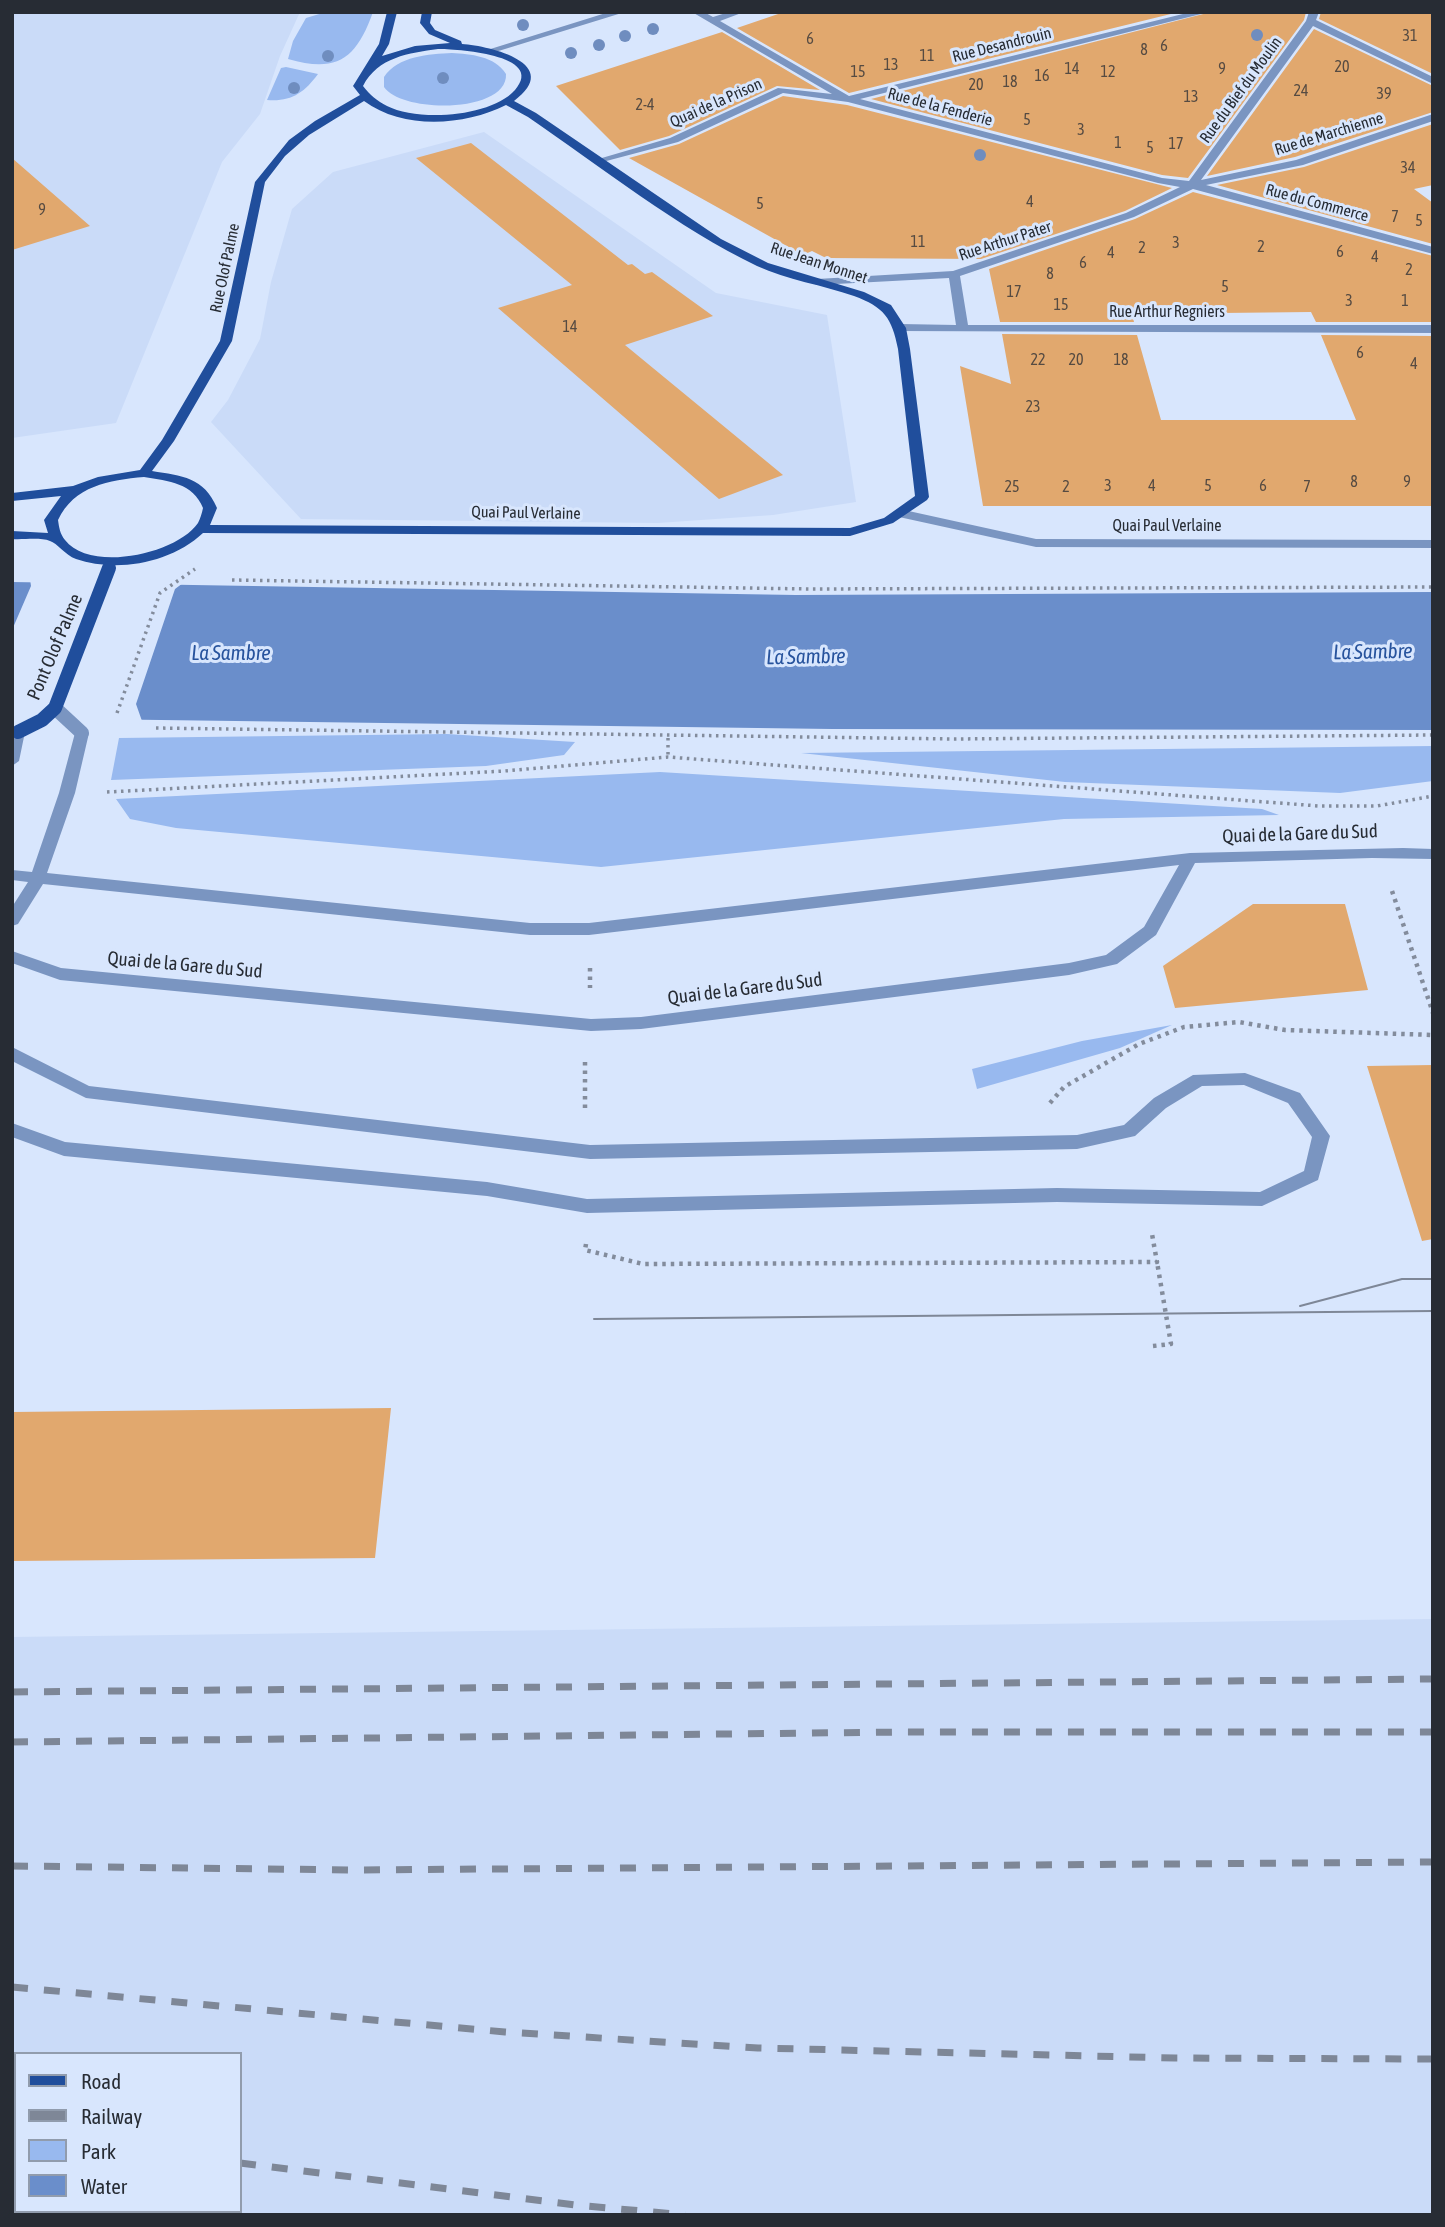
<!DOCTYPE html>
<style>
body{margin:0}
#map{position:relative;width:1445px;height:2227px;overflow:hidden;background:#d8e6fd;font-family:"Asap Condensed",sans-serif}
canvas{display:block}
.frame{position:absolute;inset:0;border:14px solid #272c34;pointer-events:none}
.legend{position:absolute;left:14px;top:2052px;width:228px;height:161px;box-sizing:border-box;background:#d8e6fd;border:2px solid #919cad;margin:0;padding:9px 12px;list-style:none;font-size:21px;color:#272c34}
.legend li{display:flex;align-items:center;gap:14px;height:35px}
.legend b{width:35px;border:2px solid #919cad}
</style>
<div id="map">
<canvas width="1445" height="2227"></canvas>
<div class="frame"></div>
<ul class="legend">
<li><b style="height:9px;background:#204e9c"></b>Road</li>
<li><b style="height:9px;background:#7e8797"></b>Railway</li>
<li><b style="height:19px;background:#98b9ef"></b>Park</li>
<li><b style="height:19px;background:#6a8ecb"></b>Water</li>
</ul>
</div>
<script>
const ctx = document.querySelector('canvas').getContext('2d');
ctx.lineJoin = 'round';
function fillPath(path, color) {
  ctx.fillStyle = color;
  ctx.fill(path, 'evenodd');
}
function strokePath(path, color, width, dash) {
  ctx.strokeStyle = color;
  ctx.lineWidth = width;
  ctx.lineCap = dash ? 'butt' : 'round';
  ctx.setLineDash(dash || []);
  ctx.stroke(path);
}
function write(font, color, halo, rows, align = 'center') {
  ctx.font = font + ' "Asap Condensed",sans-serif';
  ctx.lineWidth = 6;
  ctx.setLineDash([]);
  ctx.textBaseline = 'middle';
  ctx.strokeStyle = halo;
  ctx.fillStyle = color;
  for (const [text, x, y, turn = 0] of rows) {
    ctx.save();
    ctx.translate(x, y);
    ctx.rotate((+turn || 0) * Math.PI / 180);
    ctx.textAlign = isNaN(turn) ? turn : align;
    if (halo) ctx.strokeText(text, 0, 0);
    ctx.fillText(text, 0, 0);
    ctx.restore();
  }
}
const built = new Path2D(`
 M 12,12 L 300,12 L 280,56 L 260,114 L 222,162 L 116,423 L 12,438 Z
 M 484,132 L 716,293 L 827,315 L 856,502 L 773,515 L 658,523 L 301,519 L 211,422 L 228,400 L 260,339 L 271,282 L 292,209 L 333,172 Z
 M 1433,1619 L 1433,2215 L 12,2215 L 12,1637 ZM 16,2054 L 240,2054 L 240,2211 L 16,2211 Z`);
const green = new Path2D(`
 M 326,12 L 373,12 C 356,60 336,73 288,59 L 293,41 L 306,18 Z
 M 452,53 C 470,54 495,56 506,74 C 508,113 403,114 384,87 L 384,77 C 398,56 429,54 452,53 Z
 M 286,67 L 318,74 C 304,93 291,102 267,100 L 281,68 Z
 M 447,734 L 575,742 L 564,755 L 486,766 L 111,780 L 119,738 Z
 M 1433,746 L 1433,781 L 1340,793 L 1065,782 L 801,753 Z
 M 660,772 L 1262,809 L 1279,815 L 1064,819 L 601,867 L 176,828 L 130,819 L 116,799 Z
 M 1172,1025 L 1120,1048 L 977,1089 L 972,1069 L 1082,1041 Z`);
const water = new Path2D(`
 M 12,582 L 796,595 L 1433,592 L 1433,730 L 832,729 L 12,718 Z`);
const pier = new Path2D(`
 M 30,579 L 187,580 L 175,589 L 136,704 L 142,721 L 151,724 L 12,722 L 12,630 L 31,586 Z`);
const building = new Path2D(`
 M 784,12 L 1179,12 L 849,93 L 737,28 Z
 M 1211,12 L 1306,12 L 1304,20 L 1188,178 L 1162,175 L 871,99 Z
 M 1321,12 L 1433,12 L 1433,74 L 1319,19 Z
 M 1314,29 L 1433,86 L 1433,112 L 1295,157 L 1207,176 Z
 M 722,32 L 820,90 L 777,86 L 669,136 L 620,150 L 556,86 Z
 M 783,96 L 847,105 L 1172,188 L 1125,211 L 981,259 L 826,258 L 812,251 L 803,255 L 629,158 L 679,144 Z
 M 1433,124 L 1433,185 L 1414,189 L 1433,203 L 1433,244 L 1217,185 L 1304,167 Z
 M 471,143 L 628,265 L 632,264 L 645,274 L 652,272 L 713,316 L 625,345 L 783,475 L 719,499 L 498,308 L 572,285 L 416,158 Z
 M 12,158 L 90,226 L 12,250 Z
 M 1193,192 L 1433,256 L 1433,322 L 1316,322 L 1311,312 L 1132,314 L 1134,322 L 1000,322 L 989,269 L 1135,219 Z
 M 1002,334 L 1137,335 L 1161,420 L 1356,420 L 1321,335 L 1433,336 L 1433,506 L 983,506 L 960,366 L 1011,384 Z
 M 1253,904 L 1345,904 L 1368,990 L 1175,1008 L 1163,966 Z
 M 1433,1065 L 1433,1239 L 1422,1241 L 1367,1066 Z
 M 391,1408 L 375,1558 L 12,1561 L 12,1412 Z`);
const pathFar1 = new Path2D(`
 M 232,580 L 810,589 L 1433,587
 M 156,728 L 954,739 L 1433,735
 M 668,738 L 668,757
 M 107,792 L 504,771 L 668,757 L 1319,806 L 1377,806 L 1433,796`);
const path = new Path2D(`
 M 1392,891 L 1433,1013
 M 590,968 L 590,988
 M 585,1062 L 585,1112
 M 1050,1103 L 1064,1087 L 1139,1044 L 1184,1027 L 1239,1022 L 1285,1030 L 1433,1035
 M 586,1244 L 585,1250 L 643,1264 L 1157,1262 L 1152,1234
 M 1153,1346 L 1171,1344 L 1157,1262`);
const lane = new Path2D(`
 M 18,727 L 25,732 L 19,761 L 12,766 L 12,730 Z
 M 82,728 L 89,733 L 75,793 L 47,873 L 530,923 L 589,923 L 1190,853 L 1403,848 L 1433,849 L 1433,859 L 1372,858 L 1195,863 L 1156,935 L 1117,964 L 1069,975 L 641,1029 L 591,1031 L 60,980 L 12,963 L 12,951 L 61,968 L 591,1019 L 641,1017 L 1069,963 L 1106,955 L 1144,927 L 1179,865 L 589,935 L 530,935 L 43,884 L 18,924 L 12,926 L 12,907 L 28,882 L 12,880 L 12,870 L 32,872 L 59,793 L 75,733 Z
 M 12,1047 L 89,1086 L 590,1145 L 1077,1135 L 1124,1125 L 1154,1098 L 1193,1075 L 1245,1073 L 1300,1093 L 1330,1136 L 1318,1180 L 1262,1206 L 1057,1202 L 587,1213 L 487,1196 L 64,1156 L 12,1137 L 12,1123 L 65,1142 L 487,1182 L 587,1199 L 1057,1188 L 1260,1192 L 1304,1171 L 1312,1137 L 1288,1103 L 1244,1085 L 1202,1086 L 1166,1108 L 1135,1136 L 1077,1149 L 590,1159 L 86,1098 L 12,1061 Z`);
const street = new Path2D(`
 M 609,12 L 625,12 L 492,53 L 484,51 Z
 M 692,12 L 704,12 L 713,17 L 729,12 L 744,12 L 720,21 L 849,96 L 1191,12 L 1209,12 L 860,99 L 1162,178 L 1189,181 L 1306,21 L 1309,12 L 1319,12 L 1316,20 L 1433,77 L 1433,84 L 1313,26 L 1201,180 L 1296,160 L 1433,114 L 1433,121 L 1303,165 L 1206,185 L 1433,247 L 1433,254 L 1193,189 L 1134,217 L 960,276 L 968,325 L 1433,325 L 1433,333 L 896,331 L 896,325 L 900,324 L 956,325 L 949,278 L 817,285 L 811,282 L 817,279 L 953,271 L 1126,213 L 1180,187 L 1158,183 L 848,102 L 783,93 L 678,142 L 595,164 L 595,160 L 670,138 L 778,88 L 832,94 Z
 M 904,510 L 1036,539 L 1433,540 L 1433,548 L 1036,547 L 899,517 L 897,514 Z`);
const primary = new Path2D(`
 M 387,12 L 397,12 L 389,44 L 382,56 L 415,46 L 450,43 L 429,34 L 420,23 L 422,12 L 432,12 L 430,23 L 435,30 L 461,41 L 462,44 C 491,46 564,64 514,101 L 536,113 L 721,239 L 768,263 L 864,292 L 891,305 L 906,328 L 910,349 L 929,497 L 927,500 L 893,523 L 850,536 L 203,533 C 171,563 117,573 76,559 C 65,555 57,543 50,541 C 40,537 23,540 12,539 L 12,531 L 48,533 L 44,520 L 61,496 L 12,501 L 12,493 L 73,486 L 98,477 L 140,470 L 162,440 L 220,341 L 255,182 L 289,140 L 315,121 L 360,95 L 353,86 L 379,44 ZM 438,49 C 454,49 547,54 515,90 C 491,117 418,122 387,106 C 377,101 370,95 363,86 C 378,57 409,53 438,49 ZM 364,101 C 403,130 464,126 506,105 L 528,117 C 601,167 678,228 757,266 C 787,280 823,285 854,296 C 884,307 892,318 898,349 L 915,496 L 884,518 L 850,528 L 210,525 L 217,508 C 204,477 182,476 152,471 L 174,441 L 232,341 L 265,182 L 285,156 L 309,135 ZM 144,477 C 169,481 193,483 203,508 C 202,513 200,519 198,523 C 177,554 90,573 65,540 C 60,534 59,527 58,520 C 74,486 109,480 144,477 Z`);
const tram = new Path2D(`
 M 1300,1306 L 1402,1279 L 1433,1279
 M 594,1319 L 1433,1311`);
const rail = new Path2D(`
 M 12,1692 L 1433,1679
 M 12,1742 L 905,1732 L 1433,1732
 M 12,1866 L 358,1870 L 1433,1862
 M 12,1987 L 505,2032 L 758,2048 L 1175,2058 L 1433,2059
 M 12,2131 L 16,2131
 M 240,2163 L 576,2205 L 685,2215`);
const pathBridge = new Path2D(`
 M 117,713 L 160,593 L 195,569`);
const laneBridge = new Path2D(`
 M 55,708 L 82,733`);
const primaryBridge = new Path2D(`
 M 18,732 L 42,720 L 55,708 L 109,568`);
const trees = [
 [523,25],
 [653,29],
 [1257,35],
 [625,36],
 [599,45],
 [571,53],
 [328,56],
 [443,78],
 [294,88],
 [980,155]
];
const numberNames = [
 ["31",1410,36],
 ["6",810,39],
 ["6",1164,46],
 ["8",1144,50],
 ["11",927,56],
 ["13",891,65],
 ["20",1342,67],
 ["14",1072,69],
 ["9",1222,69],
 ["15",858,72],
 ["12",1108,72],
 ["16",1042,76],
 ["18",1010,82],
 ["20",976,85],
 ["24",1301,91],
 ["39",1384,94],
 ["13",1191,97],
 ["2-4",645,105],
 ["5",1027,120],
 ["3",1081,130],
 ["1",1118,143],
 ["17",1176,144],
 ["5",1150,148],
 ["34",1408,168],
 ["4",1030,202],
 ["5",760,204],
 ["9",42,210],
 ["7",1395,217],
 ["5",1419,221],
 ["11",918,242],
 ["3",1176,243],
 ["2",1261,247],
 ["2",1142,248],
 ["6",1340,252],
 ["4",1111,253],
 ["4",1375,257],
 ["6",1083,263],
 ["2",1409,270],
 ["8",1050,274],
 ["5",1225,287],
 ["17",1014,292],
 ["3",1349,301],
 ["1",1405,301],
 ["15",1061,305],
 ["14",570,327],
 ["6",1360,353],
 ["22",1038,360],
 ["20",1076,360],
 ["18",1121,360],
 ["4",1414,364],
 ["23",1033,407],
 ["8",1354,482],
 ["9",1407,482],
 ["3",1108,486],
 ["4",1152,486],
 ["5",1208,486],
 ["6",1263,486],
 ["25",1012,487],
 ["2",1066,487],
 ["7",1307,487]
];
const farStreetnames = [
 ["Rue Desandrouin",1002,45,-14],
 ["Rue du Bief du Moulin",1241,90,-54],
 ["Quai de la Prison",716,103,-24],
 ["Rue de la Fenderie",940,107,15],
 ["Rue de Marchienne",1329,134,-17],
 ["Rue du Commerce",1317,203,15],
 ["Rue Arthur Pater",1005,241,-18],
 ["Rue Jean Monnet",819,263,18],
 ["Rue Olof Palme",225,268,-78],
 ["Rue Arthur Regniers",1167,312],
 ["Quai Paul Verlaine",526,513,1],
 ["Quai Paul Verlaine",1167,526]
];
const streetNames = [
 ["Pont Olof Palme",55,647,-67],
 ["Quai de la Gare du Sud",1300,834,-2],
 ["Quai de la Gare du Sud",185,965,5],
 ["Quai de la Gare du Sud",745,989,-7]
];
const waterNames = [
 ["La Sambre",1373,652,-1],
 ["La Sambre",231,653],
 ["La Sambre",806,657,-1]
];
fillPath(built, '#cadbf8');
fillPath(green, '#98b9ef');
fillPath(water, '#6a8ecb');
fillPath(pier, '#d8e6fd');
fillPath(building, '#e1a86e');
strokePath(pathFar1, '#838c9c', 3.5, [2.5, 4.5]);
strokePath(path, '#838c9c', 4.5, [3.5, 5]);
fillPath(lane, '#7a95c1');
fillPath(street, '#7a95c1');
fillPath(primary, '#204e9c');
strokePath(tram, '#7e8797', 2);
strokePath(rail, '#7e8797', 7, [16, 16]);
strokePath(pathBridge, '#838c9c', 3.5, [2.5, 4.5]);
strokePath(laneBridge, '#7a95c1', 14);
strokePath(primaryBridge, '#204e9c', 14);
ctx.fillStyle = '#6f8dbf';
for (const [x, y] of trees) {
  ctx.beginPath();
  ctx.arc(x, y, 6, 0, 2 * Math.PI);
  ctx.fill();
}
write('16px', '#564b42', null, numberNames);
write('16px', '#272c34', '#d8e6fd', farStreetnames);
write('19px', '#272c34', '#d8e6fd', streetNames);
write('italic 21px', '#27539d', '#d8e6fd', waterNames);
</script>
